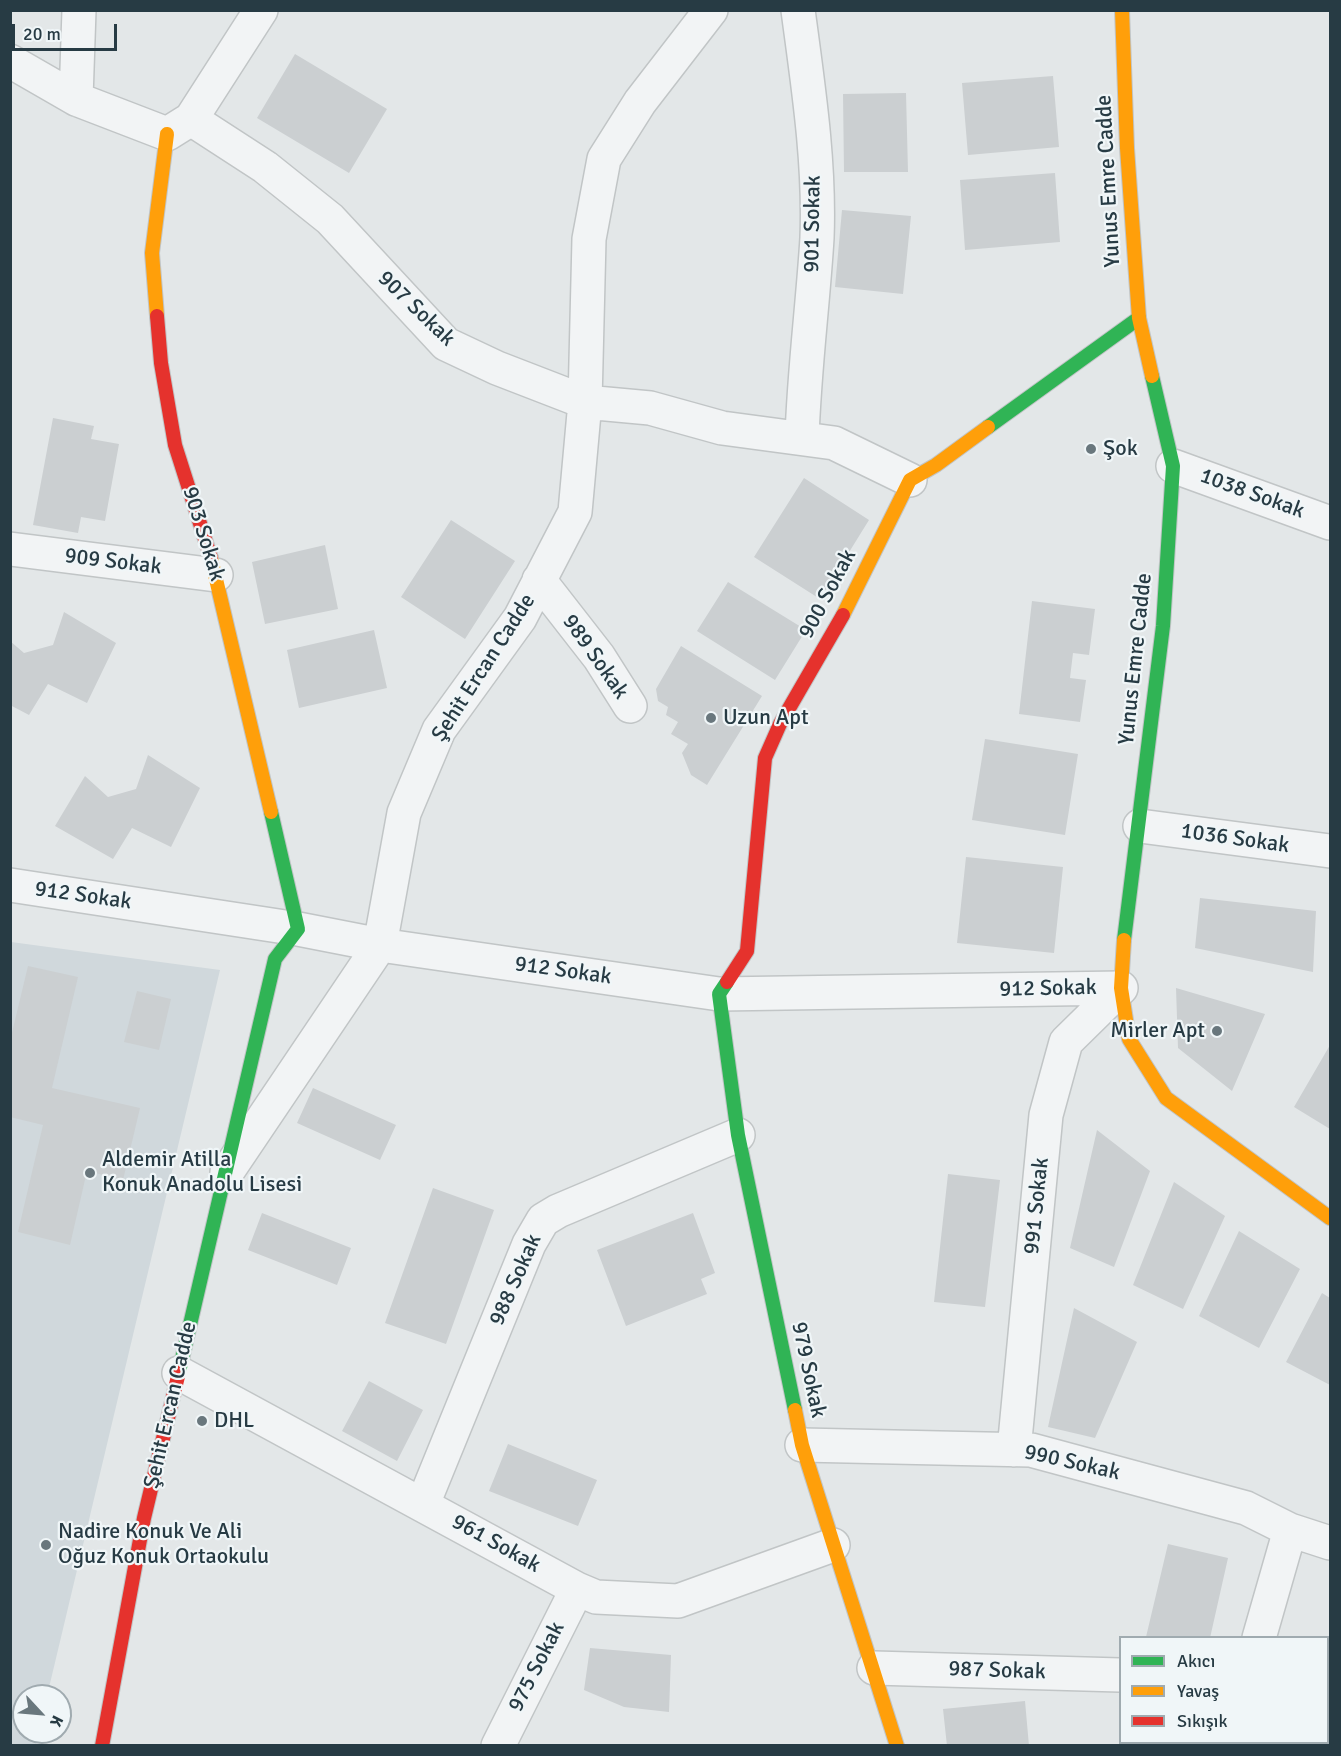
<!DOCTYPE html>
<meta charset="utf-8">
<style>
body{margin:0}
#map{position:relative;width:1341px;height:1756px;overflow:hidden;background:#e3e7e8;font-family:Signika,sans-serif}
canvas{display:block}
.frame{position:absolute;inset:0;border:12px solid #273b44;pointer-events:none}
.legend{position:absolute;left:1119px;top:1636px;width:210px;height:108px;box-sizing:border-box;background:#f0f6f8;border:2px solid #a0abb0;margin:0;padding:8px 10px;list-style:none;font-size:18px;color:#273b44}
.legend li{display:flex;align-items:center;gap:12px;height:30px}
.legend b{width:30px;border:2px solid #a0abb0}
.north{position:absolute;left:12px;top:1684px;width:60px;height:60px;box-sizing:border-box;background:#f0f6f8;border:2px solid #a0abb0;border-radius:50%;rotate:116deg;font-size:16px;font-weight:700;line-height:24px;text-align:center;color:#273b44}
.north::after{content:'';display:block;margin:auto;width:21px;height:27px;background:#69777d;clip-path:polygon(50% 0,100% 100%,50% 72%,0 100%)}
.scale{position:absolute;left:12px;top:24px;width:105px;height:27px;box-sizing:border-box;border:3px solid #273b44;border-top:0;padding-left:8px;font-size:18px;line-height:21px;white-space:nowrap;color:#273b44;-webkit-text-stroke:4px #f0f6f8;paint-order:stroke}
</style>
<div id="map">
<canvas width="1341" height="1756"></canvas>
<div class="frame"></div>
<ul class="legend">
<li><b style="height:8px;background:#30b455"></b>Akıcı</li>
<li><b style="height:8px;background:#ff9f0a"></b>Yavaş</li>
<li><b style="height:8px;background:#e5322d"></b>Sıkışık</li>
</ul>
<div class="north">K</div>
<div class="scale">20 m</div>
</div>
<script>
const ctx = document.querySelector('canvas').getContext('2d');
ctx.lineJoin = 'round';
function fillPath(path, color) {
  ctx.fillStyle = color;
  ctx.fill(path, 'evenodd');
}
function strokePath(path, color, width, dash) {
  ctx.strokeStyle = color;
  ctx.lineWidth = width;
  ctx.lineCap = dash ? 'butt' : 'round';
  ctx.setLineDash(dash || []);
  ctx.stroke(path);
}
function write(font, color, halo, rows, align = 'center') {
  ctx.font = font + ' Signika,sans-serif';
  ctx.lineWidth = 4.5;
  ctx.setLineDash([]);
  ctx.textBaseline = 'middle';
  ctx.strokeStyle = halo;
  ctx.fillStyle = color;
  for (const [text, x, y, turn = 0] of rows) {
    ctx.save();
    ctx.translate(x, y);
    ctx.rotate((+turn || 0) * Math.PI / 180);
    ctx.textAlign = isNaN(turn) ? turn : align;
    if (halo) ctx.strokeText(text, 0, 0);
    ctx.fillText(text, 0, 0);
    ctx.restore();
  }
}
const built = new Path2D(`
 M 11,942 L 220,970 L 47,1696 L 24,1696 L 24,1732 L 39,1732 L 36,1745 L 11,1746 Z`);
const building = new Path2D(`
 M 295,54 L 387,109 L 349,173 L 257,118 Z
 M 1053,76 L 1059,147 L 968,155 L 962,83 Z
 M 906,93 L 908,172 L 844,172 L 843,94 Z
 M 1055,173 L 1060,242 L 965,250 L 960,180 Z
 M 842,210 L 911,216 L 903,294 L 835,287 Z
 M 53,418 L 94,426 L 91,439 L 119,444 L 105,521 L 81,517 L 78,533 L 33,525 Z
 M 804,478 L 869,520 L 820,599 L 754,557 Z
 M 451,520 L 515,561 L 465,639 L 401,597 Z
 M 325,545 L 338,609 L 265,624 L 252,562 Z
 M 728,582 L 806,630 L 775,680 L 697,631 Z
 M 1032,601 L 1095,609 L 1089,655 L 1073,653 L 1070,678 L 1086,680 L 1080,722 L 1019,714 Z
 M 64,612 L 116,643 L 87,703 L 48,684 L 29,715 L 10,705 L 10,641 L 24,653 L 53,645 Z
 M 374,630 L 387,688 L 299,708 L 287,650 Z
 M 681,646 L 762,696 L 707,785 L 691,775 L 682,753 L 688,744 L 671,734 L 678,722 L 666,715 L 668,707 L 658,701 L 656,689 Z
 M 985,739 L 1078,754 L 1065,835 L 972,820 Z
 M 148,755 L 200,788 L 171,847 L 132,828 L 113,859 L 55,826 L 85,776 L 108,797 L 136,789 Z
 M 966,857 L 1063,867 L 1054,953 L 957,943 Z
 M 1200,898 L 1316,911 L 1313,972 L 1195,948 Z
 M 28,966 L 78,977 L 52,1088 L 140,1108 L 123,1180 L 87,1171 L 70,1245 L 18,1232 L 43,1125 L 10,1117 L 10,1041 Z
 M 1176,988 L 1265,1014 L 1232,1091 L 1178,1048 Z
 M 137,991 L 171,999 L 159,1050 L 124,1042 Z
 M 1330,1045 L 1330,1129 L 1294,1107 Z
 M 313,1088 L 396,1125 L 380,1160 L 297,1123 Z
 M 1097,1130 L 1150,1171 L 1114,1267 L 1070,1248 Z
 M 948,1174 L 1000,1180 L 985,1307 L 934,1302 Z
 M 1174,1182 L 1225,1216 L 1183,1309 L 1133,1285 Z
 M 433,1188 L 494,1210 L 446,1344 L 385,1323 Z
 M 262,1213 L 351,1248 L 337,1285 L 248,1250 Z
 M 693,1213 L 715,1273 L 701,1279 L 707,1294 L 626,1326 L 597,1250 Z
 M 1239,1231 L 1300,1269 L 1259,1348 L 1199,1316 Z
 M 1322,1293 L 1330,1298 L 1330,1385 L 1286,1362 Z
 M 1074,1308 L 1137,1342 L 1095,1438 L 1048,1427 Z
 M 369,1381 L 423,1410 L 397,1461 L 342,1431 Z
 M 508,1444 L 597,1480 L 578,1526 L 489,1491 Z
 M 1168,1544 L 1228,1558 L 1210,1638 L 1146,1637 Z
 M 590,1648 L 671,1655 L 669,1712 L 624,1707 L 584,1690 Z
 M 1328,1666 L 1330,1667 L 1330,1746 L 1299,1746 L 1300,1742 L 1328,1742 Z
 M 1025,1701 L 1029,1746 L 947,1746 L 943,1709 Z`);
const street = new Path2D(`
 M 798,10 C 808,85 820,162 817,238 C 813,304 804,371 802,438
 M 10,61 L 76,99 L 167,134 L 191,119 L 265,167 L 330,219 L 446,344 L 497,368 L 585,402 L 650,408 L 722,428 L 834,443 L 910,480
 M 76,99 L 79,10
 M 191,119 L 261,10
 M 1173,466 L 1330,523
 M 10,549 L 216,575
 M 539,580 L 599,657 L 630,706
 M 1140,826 L 1330,851
 M 10,885 L 298,929 L 380,945 L 719,994 L 1121,988
 M 227,1172 L 380,945 L 404,813 L 439,730 L 520,618 L 575,512 L 585,402 L 589,239 L 604,159 L 640,102 L 711,10
 M 179,1373 L 577,1589 L 596,1597 L 678,1601 L 833,1545
 M 802,1445 L 1031,1450 L 1246,1508 L 1290,1530 L 1330,1543
 M 1014,1450 L 1046,1115 L 1066,1042 L 1121,988
 M 423,1504 L 529,1244 L 543,1220 L 558,1211 L 738,1135
 M 1259,1638 L 1290,1530
 M 874,1668 L 1120,1675
 M 1246,1742 L 1246,1746
 M 498,1746 L 577,1589`);
const fast = new Path2D(`
 M 988,427 L 1139,318
 M 1124,940 L 1163,626 L 1173,466 L 1152,376
 M 727,982 L 719,994 L 738,1135 L 795,1410
 M 179,1372 L 275,959 L 298,929 L 271,812`);
const slow = new Path2D(`
 M 1122,10 L 1127,148 L 1139,318 L 1152,376
 M 157,316 L 152,253 L 167,134
 M 211,558 L 271,812
 M 843,615 L 910,480 L 936,465 L 988,427
 M 1124,940 L 1121,988 L 1129,1039 L 1166,1098 L 1330,1218
 M 795,1410 L 802,1445 L 897,1746`);
const jam = new Path2D(`
 M 157,316 L 161,363 L 175,445 L 211,558
 M 727,982 L 747,951 L 765,758 L 780,724 L 843,615
 M 102,1746 L 144,1518 L 179,1372`);
const markers = [
 [1091,449,6,"#69777d"],
 [711,718,6,"#69777d"],
 [1217,1031,6,"#69777d"],
 [90,1173,6,"#69777d"],
 [202,1421,6,"#69777d"],
 [46,1545,6,"#69777d"]
];
const streetNames = [
 ["Yunus Emre Cadde",1109,181,-93],
 ["901 Sokak",813,224,-89],
 ["907 Sokak",416,309,44],
 ["1038 Sokak",1252,494,20],
 ["903 Sokak",203,534,73],
 ["909 Sokak",113,562,7],
 ["900 Sokak",828,594,-62],
 ["989 Sokak",595,657,55],
 ["Yunus Emre Cadde",1136,659,-84],
 ["Şehit Ercan Cadde",484,668,-57],
 ["1036 Sokak",1235,839,8],
 ["912 Sokak",83,896,8],
 ["912 Sokak",563,971,8],
 ["912 Sokak",1048,989,-1],
 ["991 Sokak",1037,1206,-84],
 ["988 Sokak",516,1280,-66],
 ["979 Sokak",808,1370,78],
 ["Şehit Ercan Cadde",171,1405,-77],
 ["990 Sokak",1072,1463,13],
 ["961 Sokak",496,1544,29],
 ["975 Sokak",537,1667,-63],
 ["987 Sokak",997,1671,2]
];
const poiNames = [
 ["Şok",1103,449],
 ["Uzun Apt",723,718],
 ["Mirler Apt",1205,1031,"right"],
 ["Aldemir Atilla",102,1160],
 ["Konuk Anadolu Lisesi",102,1185],
 ["DHL",214,1421],
 ["Nadire Konuk Ve Ali",58,1532],
 ["Oğuz Konuk Ortaokulu",58,1557]
];
fillPath(built, '#d0d8dc');
fillPath(building, '#cbcfd1');
strokePath(street, '#c1c5c6', 36);
strokePath(fast, '#c1c5c6', 16);
strokePath(slow, '#c1c5c6', 16);
strokePath(jam, '#c1c5c6', 16);
strokePath(street, '#f2f4f5', 33);
strokePath(fast, '#30b455', 14);
strokePath(slow, '#ff9f0a', 14);
strokePath(jam, '#e5322d', 14);
for (const [x, y, r, color] of markers) {
  const dot = new Path2D();
  dot.arc(x, y, r, 0, 2 * Math.PI);
  ctx.fillStyle = color;
  ctx.fill(dot);
  strokePath(dot, '#f0f6f8', 2);
}
write('22px', '#273b44', '#f0f6f8', streetNames);
write('22px', '#273b44', '#f0f6f8', poiNames, 'left');
</script>
